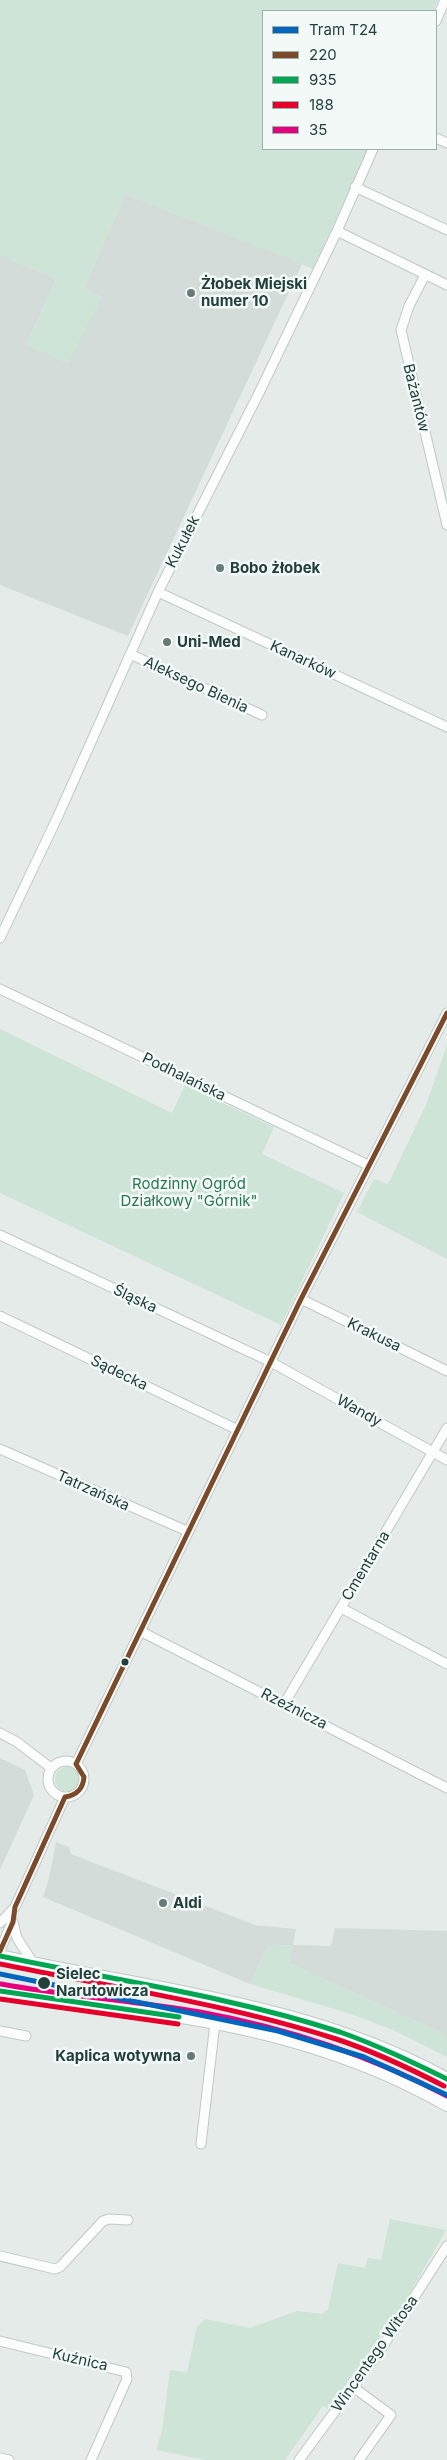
<!DOCTYPE html>
<meta charset="utf-8">
<style>
body{margin:0}
#map{position:relative;width:447px;height:2460px;overflow:hidden;background:#e5ebe8;font-family:Inter,sans-serif}
canvas{display:block}
.legend{position:absolute;left:262px;top:10px;width:175px;height:140px;box-sizing:border-box;background:#f3f9f7;border:1px solid #9fafab;margin:0;padding:6px 9px;list-style:none;font-size:15px;color:#223f3a}
.legend li{display:flex;align-items:center;gap:10px;height:25px}
.legend b{width:25px;border:1px solid #9fafab}
</style>
<div id="map">
<canvas width="447" height="2460"></canvas>
<ul class="legend">
<li><b style="height:6px;background:#0065bd"></b>Tram T24</li>
<li><b style="height:6px;background:#7a4b2a"></b>220</li>
<li><b style="height:6px;background:#00a651"></b>935</li>
<li><b style="height:6px;background:#e4002b"></b>188</li>
<li><b style="height:6px;background:#e5007d"></b>35</li>
</ul>
</div>
<script>
const ctx = document.querySelector('canvas').getContext('2d');
ctx.lineJoin = 'round';
function fillPath(path, color) {
  ctx.fillStyle = color;
  ctx.fill(path, 'evenodd');
}
function strokePath(path, color, width, dash) {
  ctx.strokeStyle = color;
  ctx.lineWidth = width;
  ctx.lineCap = dash ? 'butt' : 'round';
  ctx.setLineDash(dash || []);
  ctx.stroke(path);
}
function write(font, color, halo, rows, align = 'center') {
  ctx.font = font + ' Inter,sans-serif';
  ctx.lineWidth = 5;
  ctx.setLineDash([]);
  ctx.textBaseline = 'middle';
  ctx.strokeStyle = halo;
  ctx.fillStyle = color;
  for (const [text, x, y, turn = 0] of rows) {
    ctx.save();
    ctx.translate(x, y);
    ctx.rotate((+turn || 0) * Math.PI / 180);
    ctx.textAlign = isNaN(turn) ? turn : align;
    if (halo) ctx.strokeText(text, 0, 0);
    ctx.fillText(text, 0, 0);
    ctx.restore();
  }
}
const built = new Path2D(`
 M 125,194 L 302,264 L 128,636 L 0,585 L 0,255 L 56,279 L 26,346 L 102,297 L 84,288 Z
 M 0,1758 L 25,1770 L 34,1795 L 0,1870 Z
 M 56,1842 L 69,1847 L 71,1854 L 255,1925 L 296,1929 L 293,1945 L 331,1946 L 335,1928 L 447,1931 L 447,2035 L 289,1963 L 293,1945 L 268,1946 L 250,1984 L 43,1897 L 49,1878 Z`);
const green = new Path2D(`
 M 0,0 L 438,0 L 433,11 L 263,11 L 263,149 L 368,149 L 313,269 L 125,194 L 84,288 L 102,297 L 68,364 L 26,346 L 56,279 L 0,255 Z
 M 0,1029 L 172,1113 L 185,1085 L 274,1127 L 262,1154 L 344,1193 L 281,1325 L 0,1193 Z
 M 447,1045 L 447,1259 L 357,1212 L 374,1179 L 388,1184 L 426,1105 Z
 M55 1779a12 12 0 1 1 24 0a12 12 0 1 1-24 0Z
 M 293,1945 L 289,1963 L 447,2035 L 447,2057 L 393,2030 L 351,2014 L 250,1984 L 268,1946 Z
 M 390,2219 L 446,2230 L 402,2307 L 328,2409 L 323,2406 L 285,2460 L 205,2460 L 156,2450 L 162,2431 L 170,2370 L 187,2372 L 197,2327 L 205,2319 L 250,2328 L 297,2311 L 322,2314 L 328,2309 L 338,2263 L 365,2268 L 368,2258 L 381,2260 Z`);
const street = new Path2D(`
 M 436,21 L 445,0
 M 436,138 L 447,143
 M 355,187 L 447,230
 M 337,231 L 447,285
 M 425,275 L 409,306 L 401,330 L 447,525
 M 158,592 L 447,727
 M 130,654 L 262,715
 M 0,938 L 58,816 L 158,592 L 259,393 L 337,231 L 373,149
 M 0,989 L 368,1165
 M 0,1235 L 271,1362 L 447,1460
 M 301,1299 L 447,1371
 M 0,1316 L 238,1430
 M 0,1449 L 187,1531
 M 341,1608 L 447,1664
 M 140,1631 L 447,1788
 M 284,1704 L 447,1428
 M 0,1733 L 17,1742 L 51,1768
 M48 1779a18 18 0 1 1 36 0a18 18 0 1 1-36 0Z
 M 76,1764 L 301,1299 L 447,1013
 M 13,1922 L 17,1938 L 33,1963
 M 0,1923 L 15,1907 L 65,1797
 M 0,1951 L 12,1922
 M 0,2031 L 26,2036
 M 201,2144 L 215,2023
 M 0,2256 L 55,2269 L 60,2267 L 103,2221 L 109,2219 L 128,2220
 M 0,2341 L 126,2372 L 127,2379 L 91,2460
 M 353,2387 L 391,2415 L 359,2460
 M 0,2458 L 9,2460
 M 299,2460 L 381,2349 L 447,2246`);
const secondary = new Path2D(`
 M 0,1956 C 150,1990 310,2003 447,2079
 M 0,1991 C 54,2002 108,2006 162,2014 C 261,2028 360,2055 447,2105`);
const bus1 = new Path2D(`
 M 0,1951 L 13,1922 L 15,1907 L 65,1797 C 77,1795 83,1789 84,1777 L 76,1764 L 301,1299 L 447,1013`);
const bus2 = new Path2D(`
 M 0,1956 C 113,1980 229,1996 340,2032 C 377,2045 412,2062 447,2079
 M 0,1991 L 179,2017`);
const bus3 = new Path2D(`
 M 0,1964 C 112,1987 227,2004 336,2039 C 373,2051 409,2068 444,2086
 M 0,1999 L 178,2024`);
const bus4 = new Path2D(`
 M 1,1984 C 67,1996 134,2001 200,2012 C 287,2028 369,2055 447,2096`);
const tram1 = new Path2D(`
 M 0,1974 L 278,2031 L 364,2057 L 447,2095`);
const markers = [
 [191,293,5,"#667b77"],
 [220,568,5,"#667b77"],
 [167,642,5,"#667b77"],
 [125,1662,4.5,"#223f3a"],
 [163,1903,5,"#667b77"],
 [44,1983,7,"#223f3a"],
 [191,2056,5,"#667b77"]
];
const poiNames = [
 ["Żłobek Miejski",201,284],
 ["numer 10",201,301],
 ["Bobo żłobek",230,568],
 ["Uni-Med",177,642],
 ["Aldi",173,1903],
 ["Kaplica wotywna",181,2056,"right"]
];
const streetNames = [
 ["Bażantów",416,398,76],
 ["Kukułek",183,542,-63],
 ["Kanarków",303,660,25],
 ["Aleksego Bienia",196,685,25],
 ["Podhalańska",184,1077,26],
 ["Śląska",135,1299,25],
 ["Krakusa",374,1335,26],
 ["Sądecka",119,1373,26],
 ["Wandy",359,1411,29],
 ["Tatrzańska",93,1491,24],
 ["Cmentarna",366,1566,-59],
 ["Rzeźnicza",294,1709,27],
 ["Wincentego Witosa",375,2354,-55],
 ["Kuźnica",80,2360,13]
];
const parkNames = [
 ["Rodzinny Ogród",189,1184],
 ["Działkowy \"Górnik\"",189,1201]
];
const stopNames = [
 ["Sielec",56,1974],
 ["Narutowicza",56,1991]
];
fillPath(built, '#d3dcd8');
fillPath(green, '#cee4d6');
strokePath(street, '#c2c8c5', 11);
strokePath(secondary, '#c0c8c6', 14);
strokePath(street, '#fbfcfc', 9);
strokePath(secondary, '#fbfcfc', 12);
strokePath(bus1, '#7a4b2a', 5);
strokePath(bus2, '#00a651', 5);
strokePath(bus3, '#e4002b', 5);
strokePath(bus4, '#e5007d', 5);
strokePath(tram1, '#0065bd', 5);
for (const [x, y, r, color] of markers) {
  const dot = new Path2D();
  dot.arc(x, y, r, 0, 2 * Math.PI);
  ctx.fillStyle = color;
  ctx.fill(dot);
  strokePath(dot, '#f3f9f7', 2);
}
write('bold 15px', '#223f3a', '#f3f9f7', poiNames, 'left');
write('15px', '#223f3a', '#f3f9f7', streetNames);
write('15px', '#2b774f', '#f3f9f7', parkNames);
write('bold 15px', '#223f3a', '#f3f9f7', stopNames, 'left');
</script>
